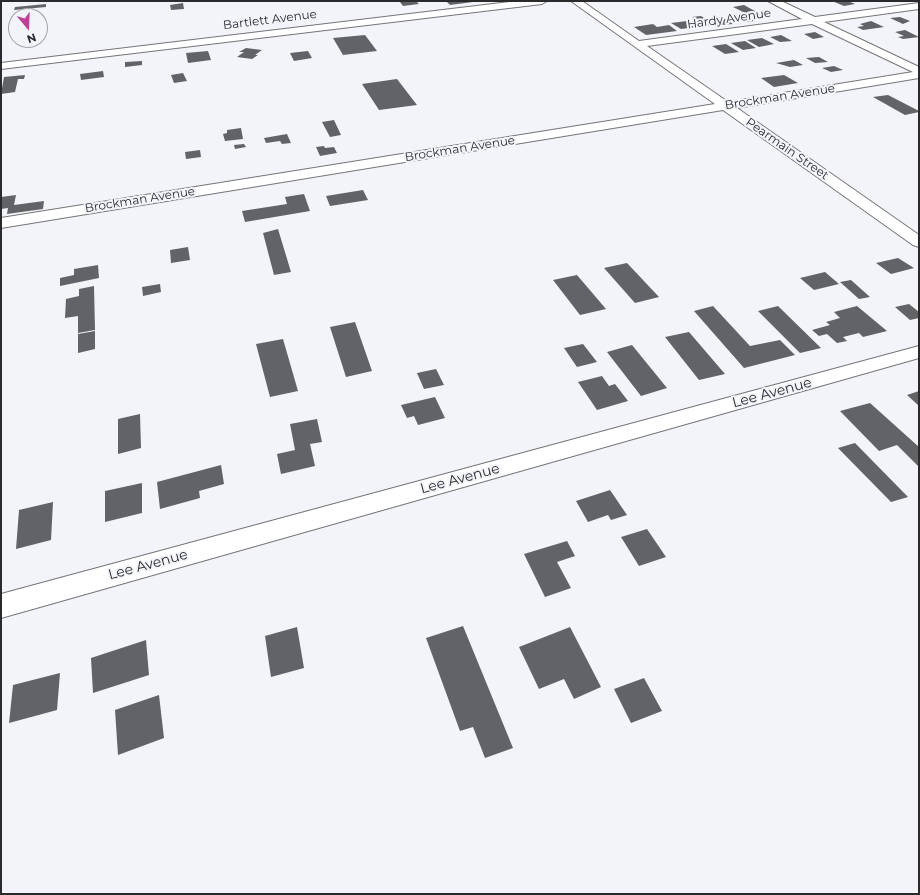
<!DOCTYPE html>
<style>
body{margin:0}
#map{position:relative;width:920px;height:895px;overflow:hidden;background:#f2f4f9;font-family:Montserrat,sans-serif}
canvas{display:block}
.frame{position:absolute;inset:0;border:2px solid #2a2a2c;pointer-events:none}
.north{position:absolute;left:8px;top:8px;width:40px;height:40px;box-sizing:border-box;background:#f2f4f9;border:1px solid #a2a3a7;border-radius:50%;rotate:161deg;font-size:11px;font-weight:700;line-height:16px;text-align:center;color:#2a2a2c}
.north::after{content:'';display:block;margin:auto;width:14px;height:18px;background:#bd4295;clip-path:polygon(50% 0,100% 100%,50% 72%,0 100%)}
</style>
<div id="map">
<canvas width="920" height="895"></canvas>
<div class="frame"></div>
<div class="north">N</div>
</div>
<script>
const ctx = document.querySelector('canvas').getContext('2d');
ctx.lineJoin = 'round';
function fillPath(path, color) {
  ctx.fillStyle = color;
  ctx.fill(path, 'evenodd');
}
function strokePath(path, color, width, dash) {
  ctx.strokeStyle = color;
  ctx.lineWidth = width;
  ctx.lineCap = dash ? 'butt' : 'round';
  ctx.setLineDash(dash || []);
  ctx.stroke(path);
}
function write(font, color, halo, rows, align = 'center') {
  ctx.font = font + ' Montserrat,sans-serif';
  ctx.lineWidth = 4;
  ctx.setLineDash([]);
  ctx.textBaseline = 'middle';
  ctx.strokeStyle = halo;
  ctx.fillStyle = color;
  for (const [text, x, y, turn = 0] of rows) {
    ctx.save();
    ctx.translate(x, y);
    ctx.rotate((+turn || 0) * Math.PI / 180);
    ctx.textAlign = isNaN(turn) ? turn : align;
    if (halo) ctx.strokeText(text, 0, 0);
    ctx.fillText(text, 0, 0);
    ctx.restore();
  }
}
const building = new Path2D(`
 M 404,1 L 416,1 L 419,4 L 403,6 L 400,2 Z
 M 446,1 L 473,1 L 473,2 L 450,5 Z
 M 832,1 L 848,1 L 855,4 L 844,6 Z
 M 183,3 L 184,9 L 171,10 L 170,5 Z
 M 46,4 L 46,7 L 14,10 L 15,7 Z
 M 744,5 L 762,15 L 751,16 L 733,7 Z
 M 745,15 L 755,21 L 744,22 L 734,16 Z
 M 701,16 L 715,25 L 701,27 L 694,22 L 699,22 L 692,17 Z
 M 721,17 L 733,24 L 721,25 L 710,18 Z
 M 900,17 L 910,21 L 903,24 L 890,18 Z
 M 687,21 L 697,27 L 681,29 L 671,23 Z
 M 871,21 L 884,27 L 863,30 L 857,27 L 864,26 L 860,24 Z
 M 653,24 L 657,27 L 669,25 L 677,31 L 646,35 L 634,27 Z
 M 905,30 L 919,37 L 903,39 L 898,37 L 904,36 L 895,32 Z
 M 815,32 L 824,37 L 813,39 L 804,34 Z
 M 365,35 L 377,51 L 343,55 L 333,38 Z
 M 781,35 L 792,41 L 780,42 L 770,37 Z
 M 762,38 L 774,44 L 759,47 L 747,40 Z
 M 745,41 L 756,48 L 743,50 L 731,43 Z
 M 726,44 L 739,52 L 725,54 L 712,46 Z
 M 246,48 L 262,50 L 255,55 L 258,55 L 252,59 L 237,57 L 244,52 L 239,52 Z
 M 208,51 L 211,60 L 188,63 L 186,53 Z
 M 308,51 L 312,58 L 294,61 L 290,53 Z
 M 819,57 L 828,62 L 815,63 L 806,58 Z
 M 794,60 L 803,65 L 790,67 L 776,63 Z
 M 142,61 L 142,65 L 125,67 L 125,62 Z
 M 834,66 L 843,70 L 831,72 L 822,68 Z
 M 103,71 L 104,77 L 81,80 L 80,74 Z
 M 183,73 L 187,81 L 174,83 L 171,75 Z
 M 25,75 L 24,79 L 18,79 L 15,92 L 1,94 L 4,77 Z
 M 784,75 L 798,83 L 774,87 L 761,78 Z
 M 397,79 L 417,105 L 379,110 L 362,84 Z
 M 888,95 L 919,111 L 919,112 L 905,115 L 873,97 Z
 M 334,120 L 341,135 L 330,137 L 322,122 Z
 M 241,128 L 243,139 L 225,141 L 223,134 L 227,133 L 227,130 Z
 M 287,134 L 291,143 L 282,144 L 280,141 L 266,143 L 264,138 Z
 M 244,144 L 246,147 L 235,149 L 234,145 Z
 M 324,146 L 325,148 L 334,147 L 337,153 L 320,156 L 316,147 Z
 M 200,150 L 201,157 L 186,159 L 185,152 Z
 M 363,190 L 368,200 L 330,206 L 326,196 Z
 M 304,194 L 310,211 L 245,222 L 242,211 L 287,204 L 285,197 Z
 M 16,195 L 14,205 L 44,201 L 43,209 L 7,214 L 8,208 L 1,209 L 1,197 Z
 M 278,229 L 291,272 L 274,275 L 263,233 Z
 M 188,247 L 190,260 L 171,263 L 170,250 Z
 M 898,258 L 914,268 L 891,274 L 876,263 Z
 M 627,263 L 659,297 L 635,303 L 604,268 Z
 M 98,265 L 99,278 L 60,286 L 60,278 L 74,275 L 74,269 Z
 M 825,272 L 839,284 L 814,290 L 800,278 Z
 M 577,275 L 606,309 L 580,315 L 553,280 Z
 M 851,280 L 870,297 L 859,299 L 840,282 Z
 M 160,284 L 161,292 L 143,296 L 142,287 Z
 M 94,286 L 95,330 L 78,333 L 78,316 L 65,318 L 66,299 L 79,296 L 79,289 Z
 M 909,304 L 919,312 L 919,318 L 910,320 L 895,307 Z
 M 713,306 L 750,346 L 780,340 L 795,355 L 744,368 L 694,311 Z
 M 778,306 L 821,348 L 800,353 L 758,311 Z
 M 857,306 L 887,331 L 863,337 L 859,333 L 843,337 L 847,341 L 837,343 L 827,334 L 819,336 L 812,330 L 830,325 L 826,322 L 840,318 L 834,312 Z
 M 355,322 L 372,371 L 346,377 L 330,327 Z
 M 95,331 L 95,349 L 78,353 L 78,334 Z
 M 689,332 L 725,374 L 699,380 L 665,337 Z
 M 283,339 L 298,391 L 270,397 L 256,344 Z
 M 583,344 L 597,362 L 577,367 L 564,348 Z
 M 632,345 L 667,388 L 641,396 L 607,352 Z
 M 436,369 L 444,385 L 424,389 L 417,373 Z
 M 602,376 L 609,386 L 615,384 L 628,401 L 597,410 L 578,382 Z
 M 919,391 L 919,406 L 907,395 Z
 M 435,397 L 445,418 L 418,425 L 414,416 L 407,418 L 401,405 Z
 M 870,403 L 919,447 L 919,467 L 897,445 L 879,451 L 840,411 Z
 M 140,414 L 141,448 L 118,454 L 118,419 Z
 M 317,419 L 322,442 L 310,444 L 315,466 L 281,474 L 277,454 L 295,450 L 290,424 Z
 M 855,443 L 908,497 L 891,502 L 838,448 Z
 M 221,465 L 224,484 L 199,491 L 200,498 L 160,509 L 157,482 Z
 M 142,483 L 142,513 L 105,522 L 105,491 Z
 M 610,490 L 627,515 L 611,520 L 608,515 L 588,522 L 576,501 Z
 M 53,502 L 51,540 L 16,549 L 19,510 Z
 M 647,529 L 666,557 L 639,566 L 621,537 Z
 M 567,541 L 575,556 L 557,562 L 571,588 L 545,597 L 524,554 Z
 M 463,626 L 513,748 L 485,758 L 473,727 L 460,731 L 426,638 Z
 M 297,627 L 304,668 L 271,677 L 265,636 Z
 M 570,627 L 601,687 L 574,699 L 564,679 L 539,689 L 519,647 Z
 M 146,640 L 149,675 L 93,693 L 91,658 Z
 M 60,673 L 57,710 L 9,723 L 13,685 Z
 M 644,678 L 662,711 L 631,723 L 614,689 Z
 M 159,695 L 164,738 L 118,755 L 115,710 Z`);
const minor = new Path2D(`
 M 518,1 L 547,1 L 542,4 L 1,69 L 1,63 Z
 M 571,1 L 582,1 L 639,41 L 802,19 L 768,1 L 781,1 L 815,17 L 919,3 L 919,9 L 824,22 L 919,67 L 919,78 L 737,108 L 919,235 L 919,247 L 913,245 L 723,110 L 1,228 L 1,218 L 715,104 ZM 812,24 L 913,72 L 728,102 L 647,46 Z
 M 919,346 L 919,358 L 1,618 L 1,594 Z`);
const farStreetnames = [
 ["Hardy Avenue",729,19,-8],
 ["Bartlett Avenue",270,20,-7],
 ["Brockman Avenue",780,97,-9],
 ["Brockman Avenue",460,149,-9],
 ["Pearmain Street",787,149,35],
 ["Brockman Avenue",140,200,-9]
];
const streetNames = [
 ["Lee Avenue",772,393,-15],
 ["Lee Avenue",460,479,-15],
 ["Lee Avenue",148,565,-15]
];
fillPath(building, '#616367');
strokePath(minor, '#74767a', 2);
fillPath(minor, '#fff');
write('12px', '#2a2a2c', '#f2f4f9', farStreetnames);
write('14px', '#2a2a2c', '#f2f4f9', streetNames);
</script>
